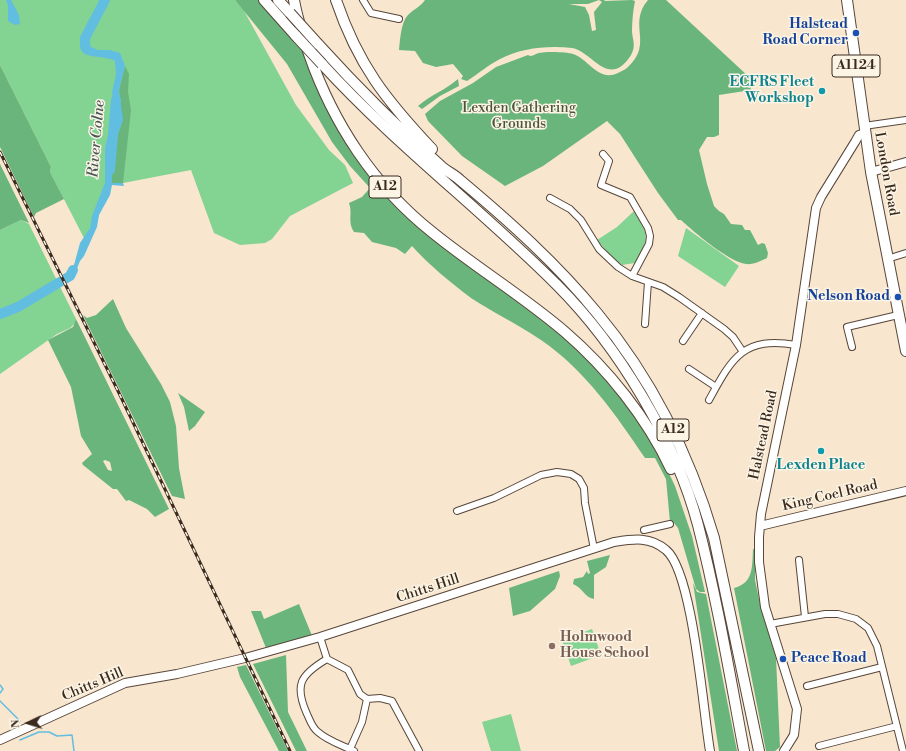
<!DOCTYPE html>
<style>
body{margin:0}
#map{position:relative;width:906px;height:751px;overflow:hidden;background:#f8e6cf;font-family:"Libre Bodoni",serif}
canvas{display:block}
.north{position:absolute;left:8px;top:703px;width:40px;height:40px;-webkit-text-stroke:3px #fcf5e5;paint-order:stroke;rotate:266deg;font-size:11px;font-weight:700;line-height:16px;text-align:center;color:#3b2a1e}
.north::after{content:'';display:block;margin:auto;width:14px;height:18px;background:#3b2a1e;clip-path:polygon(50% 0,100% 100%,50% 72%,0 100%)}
</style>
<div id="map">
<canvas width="906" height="751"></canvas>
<div class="north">N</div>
</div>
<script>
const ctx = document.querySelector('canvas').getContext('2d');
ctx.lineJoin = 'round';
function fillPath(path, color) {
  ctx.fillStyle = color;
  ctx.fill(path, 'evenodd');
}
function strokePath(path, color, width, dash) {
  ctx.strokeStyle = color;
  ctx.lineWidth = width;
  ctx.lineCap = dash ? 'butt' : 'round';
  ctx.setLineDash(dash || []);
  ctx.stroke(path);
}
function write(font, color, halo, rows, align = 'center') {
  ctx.font = font + ' "Libre Bodoni",serif';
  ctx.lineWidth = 3;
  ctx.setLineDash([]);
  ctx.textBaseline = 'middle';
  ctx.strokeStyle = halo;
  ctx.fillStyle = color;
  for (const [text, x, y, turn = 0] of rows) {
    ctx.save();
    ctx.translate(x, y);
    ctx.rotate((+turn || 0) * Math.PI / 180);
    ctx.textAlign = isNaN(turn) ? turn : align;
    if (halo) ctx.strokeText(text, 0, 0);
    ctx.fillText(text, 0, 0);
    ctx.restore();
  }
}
const green = new Path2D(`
 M 0,0 L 235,0 L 243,9 L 296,105 L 329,150 L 345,165 L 353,183 L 290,216 L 272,239 L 265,243 L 240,245 L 214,233 L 191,170 L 123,183 L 112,183 L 85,240 L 50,172 L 51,167 L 0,65 Z
 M 634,211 C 649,236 650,237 635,263 L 622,265 L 610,255 L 597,240 L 617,227 Z
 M 21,220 L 29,224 L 76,319 L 75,323 L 70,328 L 57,334 L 0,374 L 0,230 Z
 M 686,228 L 739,266 L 725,287 L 678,256 Z
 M 592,629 L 601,655 L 571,666 L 562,640 Z
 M 511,714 L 521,751 L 491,751 L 482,722 Z`);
const forest = new Path2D(`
 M 235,0 L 260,0 L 306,54 L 379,183 L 570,339 L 627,401 L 664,463 L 675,486 L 692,536 L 705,592 L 700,592 L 696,589 L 678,528 L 674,523 L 670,522 L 666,479 L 655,458 L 645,458 C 616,415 585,370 541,340 C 519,325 494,313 471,298 C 450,282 429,265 412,246 L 405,254 L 396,248 L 372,242 L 364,233 L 354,232 C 347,222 353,213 349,203 L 362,197 L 370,188 L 350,166 L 332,142 L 287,64 Z
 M 425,0 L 605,0 L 604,1 L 632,0 L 635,1 C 633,11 632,21 632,32 C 633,41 636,46 631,55 C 609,90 592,51 572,48 C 549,45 520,48 500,59 C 488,65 478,74 467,81 L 461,79 L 463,76 L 453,64 L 436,67 L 423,63 L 415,51 L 399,50 C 400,40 401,22 408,15 C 414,9 420,7 425,0 ZM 599,0 L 602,2 L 594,12 L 596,30 L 592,31 L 589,15 L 585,7 L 569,4 L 588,4 Z
 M 648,0 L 666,0 L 748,76 L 751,90 L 719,95 L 719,135 L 714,137 L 707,137 L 699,150 L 707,184 L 714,206 L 719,211 L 724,214 L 731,224 L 742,225 L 745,230 L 750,230 L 758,245 L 762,243 L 765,244 L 768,253 L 767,258 C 761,261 753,265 746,264 C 729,262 694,232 681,220 L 678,220 L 658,193 L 620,134 L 607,121 L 543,166 L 505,186 L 462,156 L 428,121 L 425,114 L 440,101 L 473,83 L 496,67 L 528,55 L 530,56 C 532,56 534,55 536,54 C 543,51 566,52 573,54 C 590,60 598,82 618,73 C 621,71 625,70 628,67 C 654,43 627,25 648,0 Z
 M 0,65 L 51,167 L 50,172 L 64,199 L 36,213 L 34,217 L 0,147 Z
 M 125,66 L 129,74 L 128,92 L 131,110 L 123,183 L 112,183 L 112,150 L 122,122 L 119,90 Z
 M 458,79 L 459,86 L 440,96 L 422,109 L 418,106 C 430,95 446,90 458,79 Z
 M 0,164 L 29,223 L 21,220 L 0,230 Z
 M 113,299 L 126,328 L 161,384 L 170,402 L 176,426 L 179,468 L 185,499 L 172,496 L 83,315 L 87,318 L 96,315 Z
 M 76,319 L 169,509 L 155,517 L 147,509 L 129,500 L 126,501 L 117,489 L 113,489 L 83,465 L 82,463 L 92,454 L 81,436 L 71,387 L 48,340 L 73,327 ZM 105,460 L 110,462 L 112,471 L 108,470 L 103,461 Z
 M 178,393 L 205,412 L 195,426 L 189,431 L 184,407 Z
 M 753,549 L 755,549 L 755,580 L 760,604 L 776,658 L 780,747 L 775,751 L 766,751 L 734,588 C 754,583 752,566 753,549 Z
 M 610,555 L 606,567 L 594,575 L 594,599 C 584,597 583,588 573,584 L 574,579 L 583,577 L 587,571 L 588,574 L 590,573 L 587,561 Z
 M 559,571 L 560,576 L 555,589 L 530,611 L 513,616 L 509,588 Z
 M 693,583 L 697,592 L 706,594 L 737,751 L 719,751 Z
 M 299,604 L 313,638 L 266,648 L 251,611 L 261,611 L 264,619 Z
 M 286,655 L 288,712 L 307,751 L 296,751 L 253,664 Z
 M 246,665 L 288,751 L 279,751 L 240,677 L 237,667 Z`);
const water = new Path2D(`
 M 6,0 L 11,0 L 19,15 L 20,24 L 15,25 L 8,21 L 8,5 Z
 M 101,0 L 110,0 L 92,30 L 86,27 Z
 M 85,30 L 90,34 L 88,41 L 91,47 L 98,50 L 110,50 L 120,53 L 125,66 L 119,90 L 123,120 L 112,150 L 112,183 L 123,183 L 124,186 L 112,185 L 110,195 L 99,215 L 97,227 L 84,256 L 80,261 L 73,278 L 67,283 L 64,278 L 74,265 L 80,243 L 90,228 L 92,216 L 105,183 L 105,148 L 109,132 L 114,126 L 116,119 L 112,92 L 116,75 L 115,61 C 103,53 67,64 85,30 Z`);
const stream = new Path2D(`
 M 0,685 L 3,689 L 0,693
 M 0,701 L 20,721 L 15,726
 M 20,740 L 39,732 L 49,732 L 57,736 L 72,735 L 74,751`);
const river = new Path2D(`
 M 85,45 L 85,38 L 105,0
 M 110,170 L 116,100
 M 0,314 L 18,307 L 70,276 L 73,270`);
const minor = new Path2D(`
 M 363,0 L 371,13 L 399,19
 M 864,126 L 906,120
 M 603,154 L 609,161 L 601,185 L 630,197 L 648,228 L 650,236 L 649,244 L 632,276
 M 550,198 L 570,209 L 581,220 L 599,249 L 618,267 L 632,276 L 663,287 L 679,297 L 724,329 L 733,337 L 743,352
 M 887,259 L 906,253
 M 645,324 L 648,282
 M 683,341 L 702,313
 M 852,347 L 847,327 L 898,315
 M 689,369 L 716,387
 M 709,400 C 732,358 743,336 796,345
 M 457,511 L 494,498 L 541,475 L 557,472 L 571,474 L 579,479 L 584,488 L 585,503 L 594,549
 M 644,530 L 670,524
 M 799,560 L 805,617
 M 770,624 L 825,614 L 838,614 L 856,619 L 868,628 L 877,646 L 903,751
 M 320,637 L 327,659 L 348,670 L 360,694 L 367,699 L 380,698 L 392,701 L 419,751
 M 327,659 C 300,675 294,685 307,714 C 310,720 312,728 318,732 C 328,741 342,745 354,751
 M 807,686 L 882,667
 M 819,746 L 897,726
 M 350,749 L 362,722 L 367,699`);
const tertiary = new Path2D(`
 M 871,172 L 906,162
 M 760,526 L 906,491
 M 0,740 L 125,683 L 177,674 L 245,658 L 320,637 L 614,542 C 633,539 650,536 666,550 C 693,572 703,711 710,751
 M 784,751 L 794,735 L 797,709 L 765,607 L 759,562 L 759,537 L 761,514 L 796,345 L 816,208 L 821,197 L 855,142 L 859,135 L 865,133`);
const primary = new Path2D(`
 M 847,0 L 871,172 L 906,351`);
const trunk = new Path2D(`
 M 264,0 L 296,36
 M 278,0 L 290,13
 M 294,0 C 297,18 303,36 309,54 C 333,123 374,186 432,232 C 475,267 523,296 565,332 C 608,369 647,418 671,469
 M 336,0 C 358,65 386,100 432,149
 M 318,44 C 357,87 398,128 442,167 C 448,172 455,175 460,180 C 509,221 557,264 597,313 C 652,379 690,456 714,538 L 759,751
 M 322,64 C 395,144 481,209 557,285 C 618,346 676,441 698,525 C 717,599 730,676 744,751`);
const rail = new Path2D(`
 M 0,152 L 119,393 L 290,751`);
const trunkBridge = new Path2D(`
 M 290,13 L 318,44
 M 296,36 L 322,64`);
const markers = [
 [856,33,4,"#1a4fb4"],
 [822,91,4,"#0f9aa8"],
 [898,297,4,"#1a4fb4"],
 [821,451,4,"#0f9aa8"],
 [552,646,4,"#8d6e63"],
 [783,659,4,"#1a4fb4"]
];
const shields = [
 [856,66,48],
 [385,187,32],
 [673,430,32]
];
const shieldNames = [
 ["A1124",856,66],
 ["A12",385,187],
 ["A12",673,430]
];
const transitNames = [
 ["Halstead",848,25],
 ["Road Corner",848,41],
 ["Nelson Road",890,297],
 ["Peace Road",791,659,"left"]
];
const cultureNames = [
 ["ECFRS Fleet",814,83],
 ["Workshop",814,99],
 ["Lexden Place",821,466,"center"]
];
const parkNames = [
 ["Lexden Gathering",519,109],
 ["Grounds",519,125]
];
const streetNames = [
 ["London Road",886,174,80],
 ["Halstead Road",764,435,-78],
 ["King Coel Road",830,496,-13],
 ["Chitts Hill",428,589,-18],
 ["Chitts Hill",93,685,-23]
];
const educationNames = [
 ["Holmwood",560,638],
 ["House School",560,654]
];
const waterNames = [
 ["River Colne",97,139,-85]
];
fillPath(green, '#83d392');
fillPath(forest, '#6ab57c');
fillPath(water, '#62bee0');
strokePath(stream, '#62bee0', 1.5);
strokePath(river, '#62bee0', 10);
strokePath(minor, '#574639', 8);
strokePath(tertiary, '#574639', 10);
strokePath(primary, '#574639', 12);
strokePath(trunk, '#574639', 12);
strokePath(minor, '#fff', 6);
strokePath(tertiary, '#fff', 8);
strokePath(primary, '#fff', 10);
strokePath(trunk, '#fff', 10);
strokePath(rail, '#3b2a1e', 3);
strokePath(rail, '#fcf5e5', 1.5, [4.5]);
strokePath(trunkBridge, '#574639', 12, []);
strokePath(trunkBridge, '#fff', 10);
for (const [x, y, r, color] of markers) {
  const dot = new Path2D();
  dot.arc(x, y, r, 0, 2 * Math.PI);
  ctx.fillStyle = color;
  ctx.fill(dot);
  strokePath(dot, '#fcf5e5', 1.5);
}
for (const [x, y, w] of shields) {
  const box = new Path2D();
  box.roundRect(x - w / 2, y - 11, w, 22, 3);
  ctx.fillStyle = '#fcf5e5';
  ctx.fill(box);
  strokePath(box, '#3b2a1e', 1);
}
write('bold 13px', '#3b2a1e', null, shieldNames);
write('bold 14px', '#164399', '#fcf5e5', transitNames, 'right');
write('bold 14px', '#0d838f', '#fcf5e5', cultureNames, 'right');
write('14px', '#4d543b', '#fcf5e5', parkNames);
write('14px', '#3b2a1e', '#fcf5e5', streetNames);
write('bold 14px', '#785e54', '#fcf5e5', educationNames, 'left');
write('italic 15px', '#475658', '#fcf5e5', waterNames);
</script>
